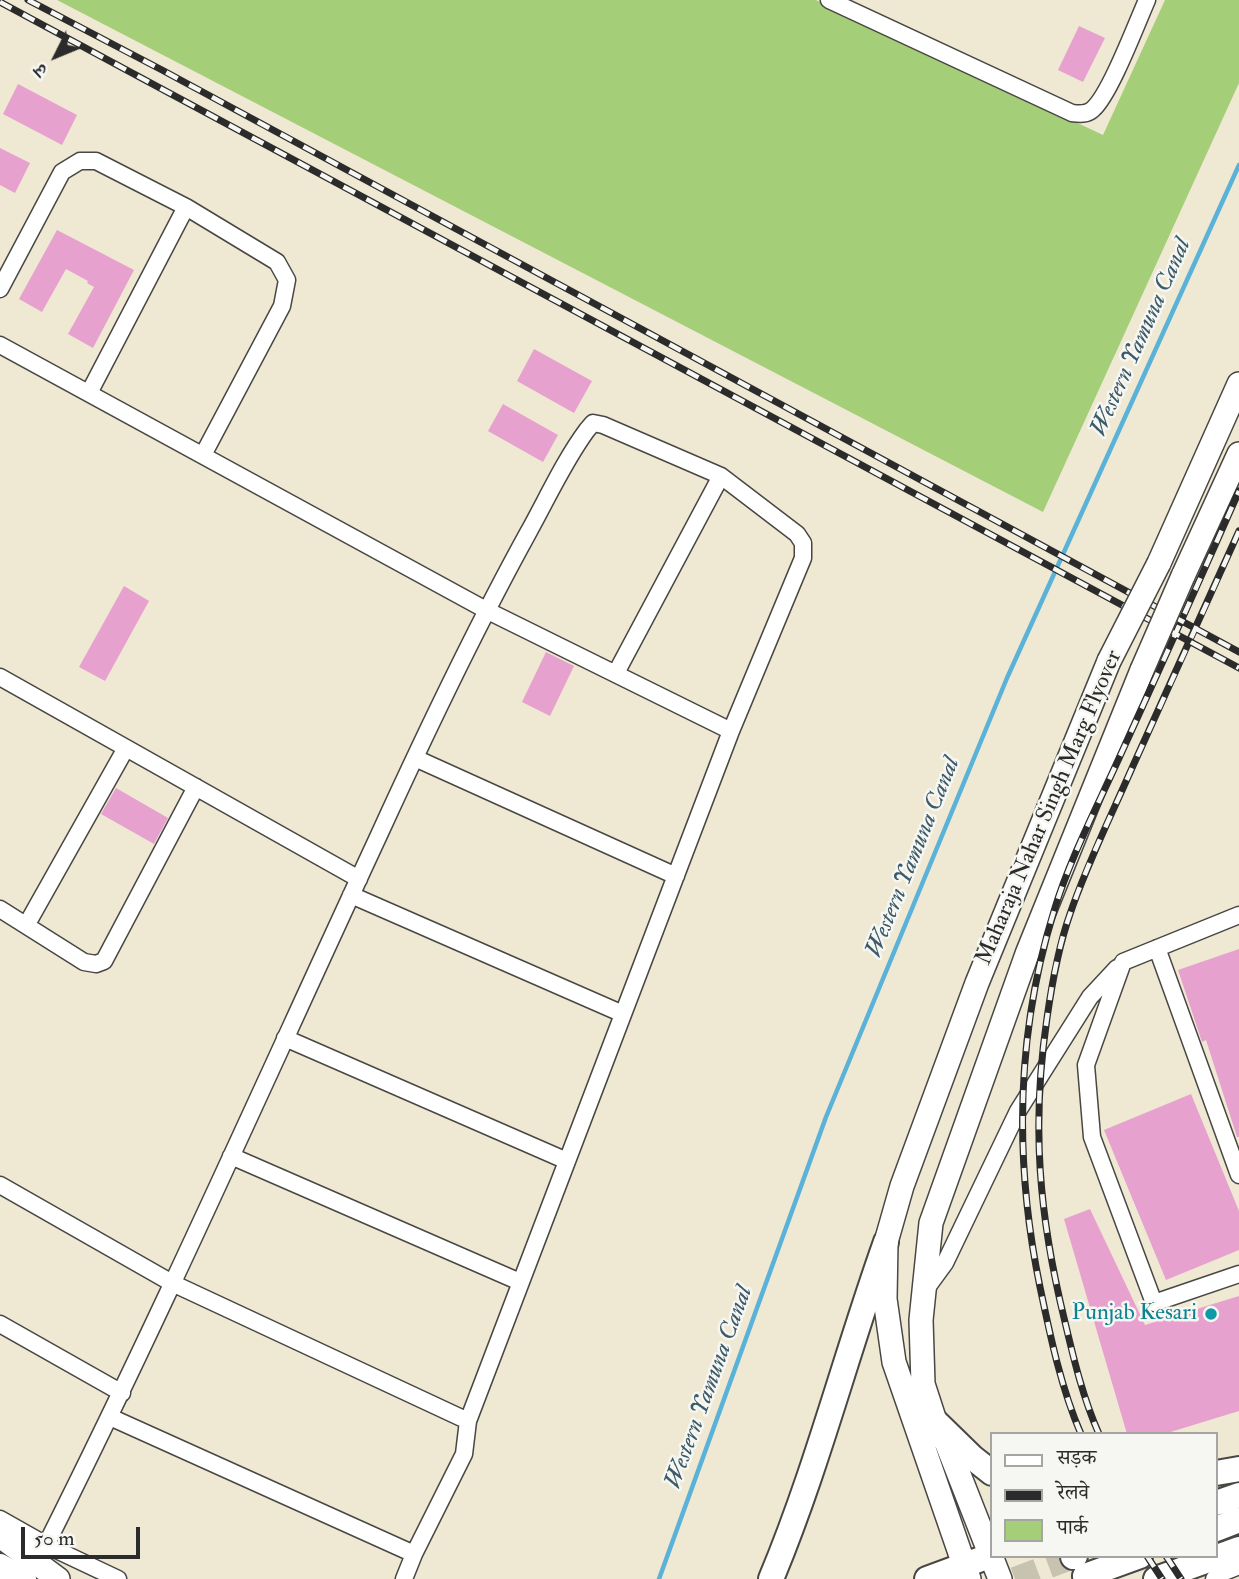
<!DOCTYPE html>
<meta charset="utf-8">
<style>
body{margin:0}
#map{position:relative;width:1239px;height:1579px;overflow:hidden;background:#efe8d2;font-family:"IM FELL Double Pica","Noto Serif Devanagari",serif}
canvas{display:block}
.legend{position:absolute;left:990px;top:1432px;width:228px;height:126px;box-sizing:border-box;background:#f6f6f2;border:2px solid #a5a5a2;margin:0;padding:9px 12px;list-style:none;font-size:21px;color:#2b2b2b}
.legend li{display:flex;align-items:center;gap:14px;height:35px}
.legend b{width:35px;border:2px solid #a5a5a2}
.north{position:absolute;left:21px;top:21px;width:70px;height:70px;-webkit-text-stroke:5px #f6f6f2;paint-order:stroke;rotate:227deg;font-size:19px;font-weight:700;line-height:28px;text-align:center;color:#2b2b2b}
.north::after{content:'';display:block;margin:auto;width:24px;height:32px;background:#2b2b2b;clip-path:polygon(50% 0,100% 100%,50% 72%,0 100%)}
.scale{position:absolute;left:21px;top:1527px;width:119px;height:32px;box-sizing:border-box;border:4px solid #2b2b2b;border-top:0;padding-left:9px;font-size:21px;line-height:24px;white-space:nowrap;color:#2b2b2b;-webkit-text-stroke:5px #f6f6f2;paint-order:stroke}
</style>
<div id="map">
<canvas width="1239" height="1579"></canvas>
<ul class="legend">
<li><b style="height:9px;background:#fff"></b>सड़क</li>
<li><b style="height:9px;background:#2b2b2b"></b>रेलवे</li>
<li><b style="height:19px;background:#a5ce79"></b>पार्क</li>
</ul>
<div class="north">उ</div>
<div class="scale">50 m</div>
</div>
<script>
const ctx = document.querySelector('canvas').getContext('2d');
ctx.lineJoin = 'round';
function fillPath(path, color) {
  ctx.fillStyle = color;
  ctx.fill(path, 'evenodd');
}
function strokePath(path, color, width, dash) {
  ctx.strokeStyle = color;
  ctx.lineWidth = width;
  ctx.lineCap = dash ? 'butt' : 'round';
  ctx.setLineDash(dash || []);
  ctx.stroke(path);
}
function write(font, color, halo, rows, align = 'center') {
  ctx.font = font + ' "IM FELL Double Pica",serif';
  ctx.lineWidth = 5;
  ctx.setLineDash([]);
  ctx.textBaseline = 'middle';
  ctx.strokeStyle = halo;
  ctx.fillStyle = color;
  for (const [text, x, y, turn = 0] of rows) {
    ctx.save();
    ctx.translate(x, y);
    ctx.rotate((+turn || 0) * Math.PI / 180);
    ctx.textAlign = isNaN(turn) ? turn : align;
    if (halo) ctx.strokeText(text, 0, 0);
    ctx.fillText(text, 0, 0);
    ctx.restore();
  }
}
const green = new Path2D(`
 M 57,0 L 816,0 L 1103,135 L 1165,0 L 1239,0 L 1239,83 L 1043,512 Z`);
const stream = new Path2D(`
 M 659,1579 L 826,1117 L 1007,678 L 1239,165`);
const building = new Path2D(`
 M 1079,26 L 1105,38 L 1083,82 L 1058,70 Z
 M 18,84 L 77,115 L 62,145 L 3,114 Z
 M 0,148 L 30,163 L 15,193 L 0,185 Z
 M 57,230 L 134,270 L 93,348 L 68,334 L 94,287 L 87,283 L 88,281 L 66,269 L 42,312 L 19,299 Z
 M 534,349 L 592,381 L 574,413 L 517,381 Z
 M 503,404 L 558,435 L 543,462 L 488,431 Z
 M 124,586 L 149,601 L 105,681 L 79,667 Z
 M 546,652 L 574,666 L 550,716 L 522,702 Z
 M 116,788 L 168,818 L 154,844 L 101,814 Z
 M 1239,949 L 1239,1137 L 1237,1137 L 1206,1040 L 1202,1042 L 1178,970 Z
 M 1191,1094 L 1239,1211 L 1239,1250 L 1166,1280 L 1104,1130 Z
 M 1090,1209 L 1145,1325 L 1239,1296 L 1239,1411 L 1164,1434 L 1127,1434 L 1064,1219 Z`);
const primaryTunnel = new Path2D(`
 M 1015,1579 L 1073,1557`);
const street = new Path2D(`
 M 829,0 L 1072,113 C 1079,114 1087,115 1093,109 C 1110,94 1136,25 1147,0
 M 0,289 L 62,172 L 80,161 L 96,161 L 186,207 L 277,262 L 287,280 L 282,306 L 203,455
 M 0,345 L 486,610 L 731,731
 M 89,393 L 186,207
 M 616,673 L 721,476
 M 0,677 L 359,879
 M 415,758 L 676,876
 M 351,895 L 623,1014
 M 0,909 L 84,962 L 96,964 L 104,961 L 196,787
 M 1239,915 L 1123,962 L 1086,1065 L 1092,1137 L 1154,1303 L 1239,1274
 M 27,924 L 126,748
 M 1157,948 L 1239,1175
 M 285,1038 L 567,1161
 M 231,1156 L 520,1282
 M 0,1185 L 172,1283 L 468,1421 L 731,731 L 803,558 L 803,543 L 797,534 L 721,476 L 603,425 L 593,423 L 587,430 C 564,461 547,499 528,533 C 474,631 426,732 379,835 C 269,1072 163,1312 46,1545 L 40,1565
 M 926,1289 L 945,1263 L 1018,1111 L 1090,997 L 1117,968
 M 0,1324 L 122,1393
 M 110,1417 L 414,1554 L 404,1579
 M 0,1519 L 46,1545 L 118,1579
 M 414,1554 L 464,1454 L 468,1421
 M 1214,1579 L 1217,1575 L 1239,1566`);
const secondary = new Path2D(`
 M 1159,563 L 1239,384
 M 1183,576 L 1239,454
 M 0,1536 L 58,1579
 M 969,1579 L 894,1362 L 885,1299 L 886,1242 L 902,1186 L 977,983 L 1109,661
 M 1000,1579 L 947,1444 L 935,1421 L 923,1384 L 921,1320 L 931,1223 L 1027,954 L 1142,670`);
const primary = new Path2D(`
 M 935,1421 L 973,1458 L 992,1473
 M 1216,1473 L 1239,1469
 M 1216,1503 L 1239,1495
 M 1216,1529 L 1239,1520
 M 1073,1557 L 1075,1556
 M 0,1566 L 24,1579
 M 1085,1576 L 1140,1556
 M 771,1579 C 817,1469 846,1354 886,1242
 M 927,1579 L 992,1555
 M 1156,1579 L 1239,1549`);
const rail = new Path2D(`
 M 28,0 L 162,70 L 1239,652
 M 0,2 L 1239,668
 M 1081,1434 C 1061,1388 1050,1335 1040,1287 C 1014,1161 1016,1034 1054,911 C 1070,858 1097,807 1120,756 C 1160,668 1200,580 1239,491
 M 1099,1434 C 1083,1398 1074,1360 1065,1322 C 1039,1216 1031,1126 1047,1018 C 1052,983 1058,948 1070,914 C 1087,864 1111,816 1132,768 C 1168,689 1204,610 1239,531
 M 1147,1556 L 1162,1579
 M 1166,1556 L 1181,1579`);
const secondaryBridge = new Path2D(`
 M 1109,661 L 1159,563
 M 1142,670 L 1183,576`);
const markers = [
 [1211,1314,7,"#0f9aa8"]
];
const streetNames = [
 ["Maharaja Nahar Singh Marg Flyover",1050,808,-67]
];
const cultureNames = [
 ["Punjab Kesari",1197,1314]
];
const waterNames = [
 ["Western Yamuna Canal",1142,338,-66],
 ["Western Yamuna Canal",914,858,-68],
 ["Western Yamuna Canal",710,1388,-70]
];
fillPath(green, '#a5ce79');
strokePath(stream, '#5bb2d8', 4.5);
fillPath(building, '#e7a1cf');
strokePath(primaryTunnel, '#c8c2b1', 24, [24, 12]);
strokePath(street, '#484744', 19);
strokePath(secondary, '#484744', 26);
strokePath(primary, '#484744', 28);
strokePath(street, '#fff', 16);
strokePath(secondary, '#fff', 23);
strokePath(primary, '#fff', 24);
strokePath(rail, '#2b2b2b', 7);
strokePath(rail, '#f6f6f2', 4.5, [13]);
strokePath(secondaryBridge, '#484744', 26, []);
strokePath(secondaryBridge, '#fff', 23);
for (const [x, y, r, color] of markers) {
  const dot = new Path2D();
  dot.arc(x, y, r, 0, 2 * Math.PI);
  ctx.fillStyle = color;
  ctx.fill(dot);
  strokePath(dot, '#f6f6f2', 2.5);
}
write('23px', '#2b2b2b', '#f6f6f2', streetNames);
write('23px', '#0d838f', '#f6f6f2', cultureNames, 'right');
write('italic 24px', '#3c5a68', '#f6f6f2', waterNames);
</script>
